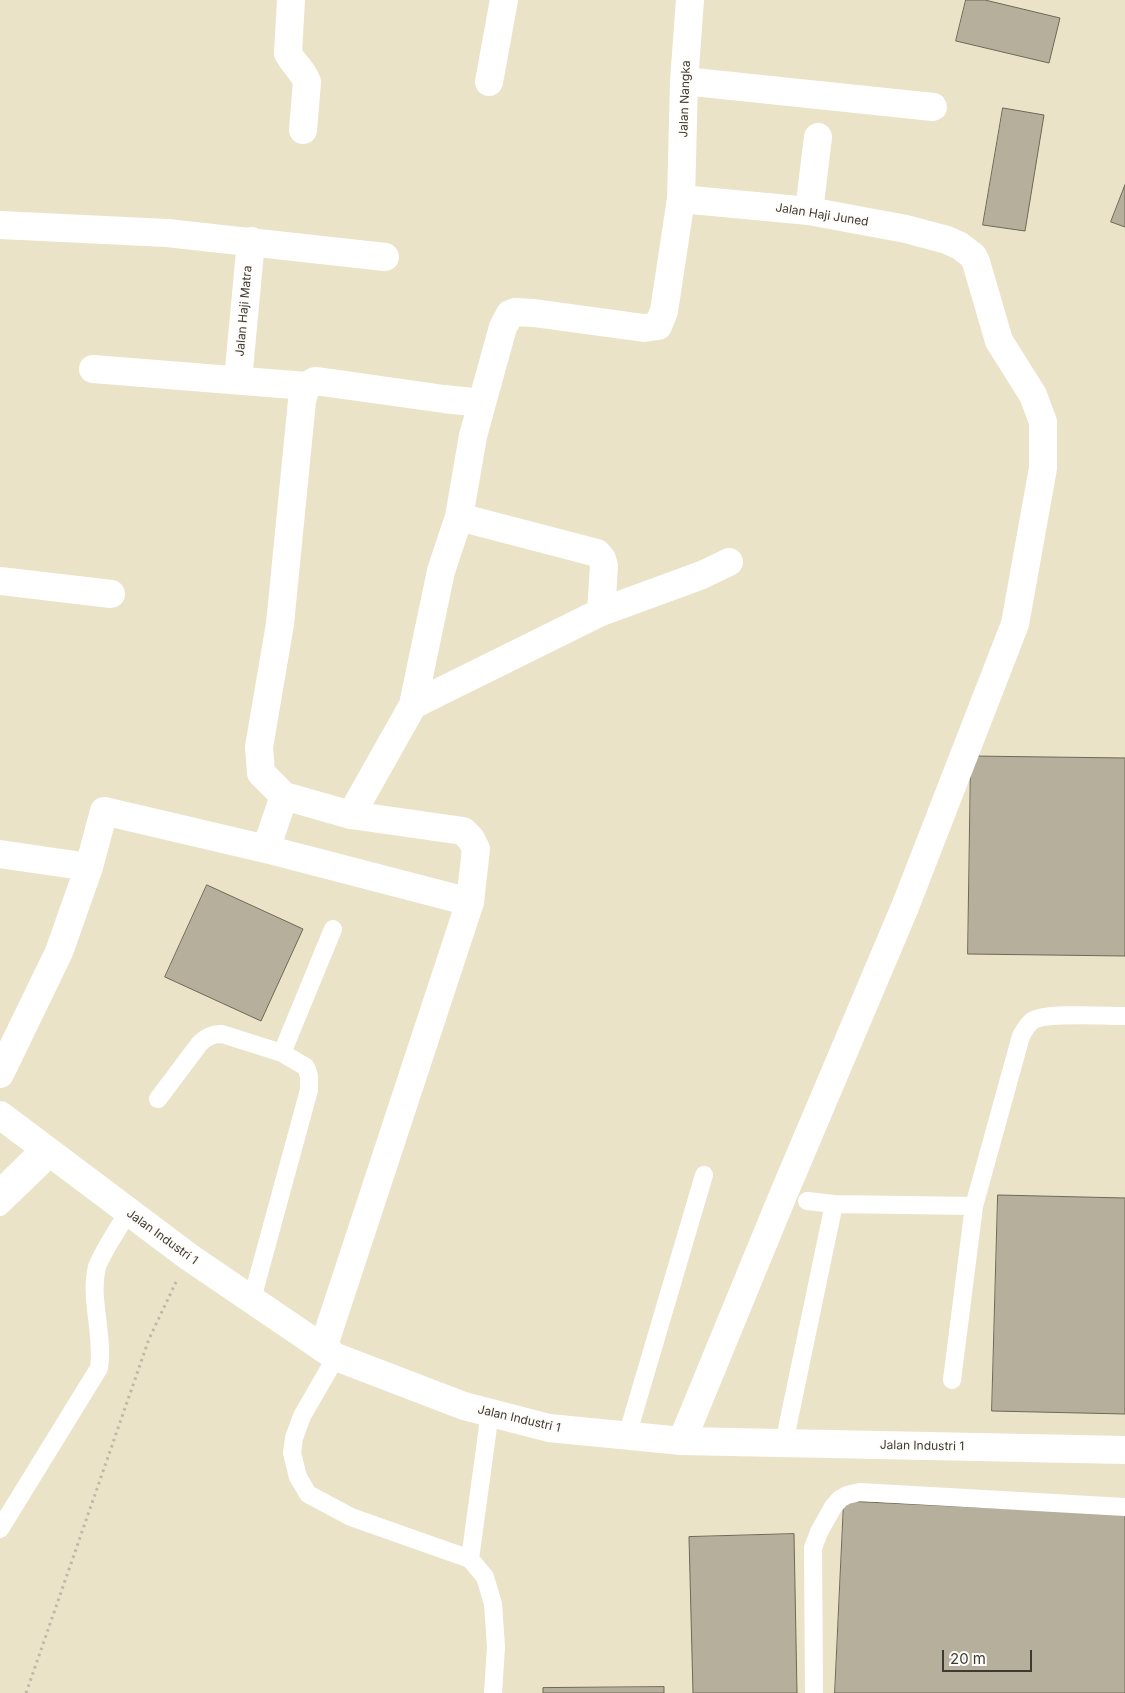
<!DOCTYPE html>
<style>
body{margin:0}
#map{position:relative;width:1125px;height:1693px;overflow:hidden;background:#f6efdb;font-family:Inter,sans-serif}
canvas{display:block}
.scale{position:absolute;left:942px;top:1650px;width:90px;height:22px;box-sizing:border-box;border:2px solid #3d3a32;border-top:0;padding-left:6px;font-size:15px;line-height:18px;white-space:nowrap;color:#3d3a32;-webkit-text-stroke:4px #fefcf8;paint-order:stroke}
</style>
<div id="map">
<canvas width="1125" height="1693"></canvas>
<div class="scale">20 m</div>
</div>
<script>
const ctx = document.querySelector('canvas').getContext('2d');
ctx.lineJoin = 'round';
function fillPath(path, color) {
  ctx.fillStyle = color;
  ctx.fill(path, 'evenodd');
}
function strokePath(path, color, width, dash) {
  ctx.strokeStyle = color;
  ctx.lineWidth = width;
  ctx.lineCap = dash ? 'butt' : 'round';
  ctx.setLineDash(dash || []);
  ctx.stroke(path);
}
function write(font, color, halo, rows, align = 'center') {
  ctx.font = font + ' Inter,sans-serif';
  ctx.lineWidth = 4;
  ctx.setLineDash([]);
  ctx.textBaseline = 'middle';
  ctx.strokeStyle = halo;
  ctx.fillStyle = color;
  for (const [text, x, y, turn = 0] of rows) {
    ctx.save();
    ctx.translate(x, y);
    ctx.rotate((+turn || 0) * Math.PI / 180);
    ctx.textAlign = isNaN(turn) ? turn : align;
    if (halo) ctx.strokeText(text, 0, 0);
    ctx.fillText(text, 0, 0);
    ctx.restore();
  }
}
const built = new Path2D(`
 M 0,0 L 1125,0 L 1125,1693 L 0,1693 Z`);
const building = new Path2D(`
 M 966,0 L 985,0 L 1060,18 L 1049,63 L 956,41 Z
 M 1003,108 L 1044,115 L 1025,231 L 983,225 Z
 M 1125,185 L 1125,227 L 1111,222 Z
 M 971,756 L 1125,758 L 1125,956 L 968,954 Z
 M 207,885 L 303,929 L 261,1021 L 165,977 Z
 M 998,1195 L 1125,1198 L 1125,1414 L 992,1411 Z
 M 844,1501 L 1125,1514 L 1125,1693 L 835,1693 Z
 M 794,1534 L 797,1693 L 693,1693 L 689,1537 Z
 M 664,1687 L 664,1693 L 543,1693 L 543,1688 Z`);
const path = new Path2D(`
 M 26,1693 L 149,1339 L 176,1282`);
const service = new Path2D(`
 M 282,1053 L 333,929
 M 158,1099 L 200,1043 C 207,1037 212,1034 222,1034 L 282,1053 L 306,1067 L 309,1076 L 309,1090 L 252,1299
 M 0,1187 L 42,1146
 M 807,1201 L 834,1204 L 974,1206 L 1021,1036 C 1024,1031 1027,1025 1032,1021 C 1044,1012 1107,1016 1125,1016
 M 0,1207 L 54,1155
 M 336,1357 L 302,1416 L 294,1438 L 292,1453 L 298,1477 L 308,1494 L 351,1517 L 470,1559 L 485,1577 L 493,1604 L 496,1647 L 493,1693
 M 952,1380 L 974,1206
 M 627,1436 L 704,1175
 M 784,1443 L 834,1204
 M 0,1529 L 99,1368 C 104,1335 89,1298 97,1267 C 101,1254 120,1226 128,1212
 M 470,1559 L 490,1412
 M 814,1693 L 813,1548 L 819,1532 L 833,1507 L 840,1499 L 847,1495 L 860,1492 L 1125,1507`);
const minor = new Path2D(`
 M 291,0 L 288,53 C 293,64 303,70 307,82 L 303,130
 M 684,81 L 933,107
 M 489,82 L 504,0
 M 681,199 L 809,211 L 906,229 L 947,240 L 960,246 L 973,256 L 976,262 L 999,341 L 1033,395 L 1043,422 L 1043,468 L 1015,624 L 905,907 L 781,1200 L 682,1441
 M 809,211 L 818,137
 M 0,225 L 167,233 L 385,257
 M 93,369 L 306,386 L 315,381 L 323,382 L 444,399 L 482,403 L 503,327 L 510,314 L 515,312 L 534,313 L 644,328 L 658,326 L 664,311 L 681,199 L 684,81 L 690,0
 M 238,380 L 251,241
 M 306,386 L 302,401 L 280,624 L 259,747 L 261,773 L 284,796 L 351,815 L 463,831 L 471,839 L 476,849 L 470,902 L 323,1348
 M 482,403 L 473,436 L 459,517 L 597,553 L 602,559 L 604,566 L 601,612
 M 0,581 L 111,594
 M 413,705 L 441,571 L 459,517
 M 351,815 L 413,705 L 601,612 L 702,575 L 729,562
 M 266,849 L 470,902
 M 0,854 L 89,867
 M 0,1074 L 59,952 L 89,867 L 104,811 L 266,849 L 284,796`);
const tertiary = new Path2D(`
 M 0,1115 L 189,1257 L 336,1357 L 464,1406 L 549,1428 L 682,1441 L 1125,1450`);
const streetNames = [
 ["Jalan Nangka",685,99,-88],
 ["Jalan Haji Juned",822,215,9],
 ["Jalan Haji Matra",244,311,-85],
 ["Jalan Industri 1",162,1237,36],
 ["Jalan Industri 1",519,1419,13],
 ["Jalan Industri 1",922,1446,1]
];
fillPath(built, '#ebe3c8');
fillPath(building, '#b5af9c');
strokePath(building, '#6e6857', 1);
strokePath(path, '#beb8a8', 3, [2.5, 4]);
strokePath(service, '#fff', 18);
strokePath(minor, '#fff', 28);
strokePath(tertiary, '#fff', 28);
write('12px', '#3d3a32', '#fefcf8', streetNames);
</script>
